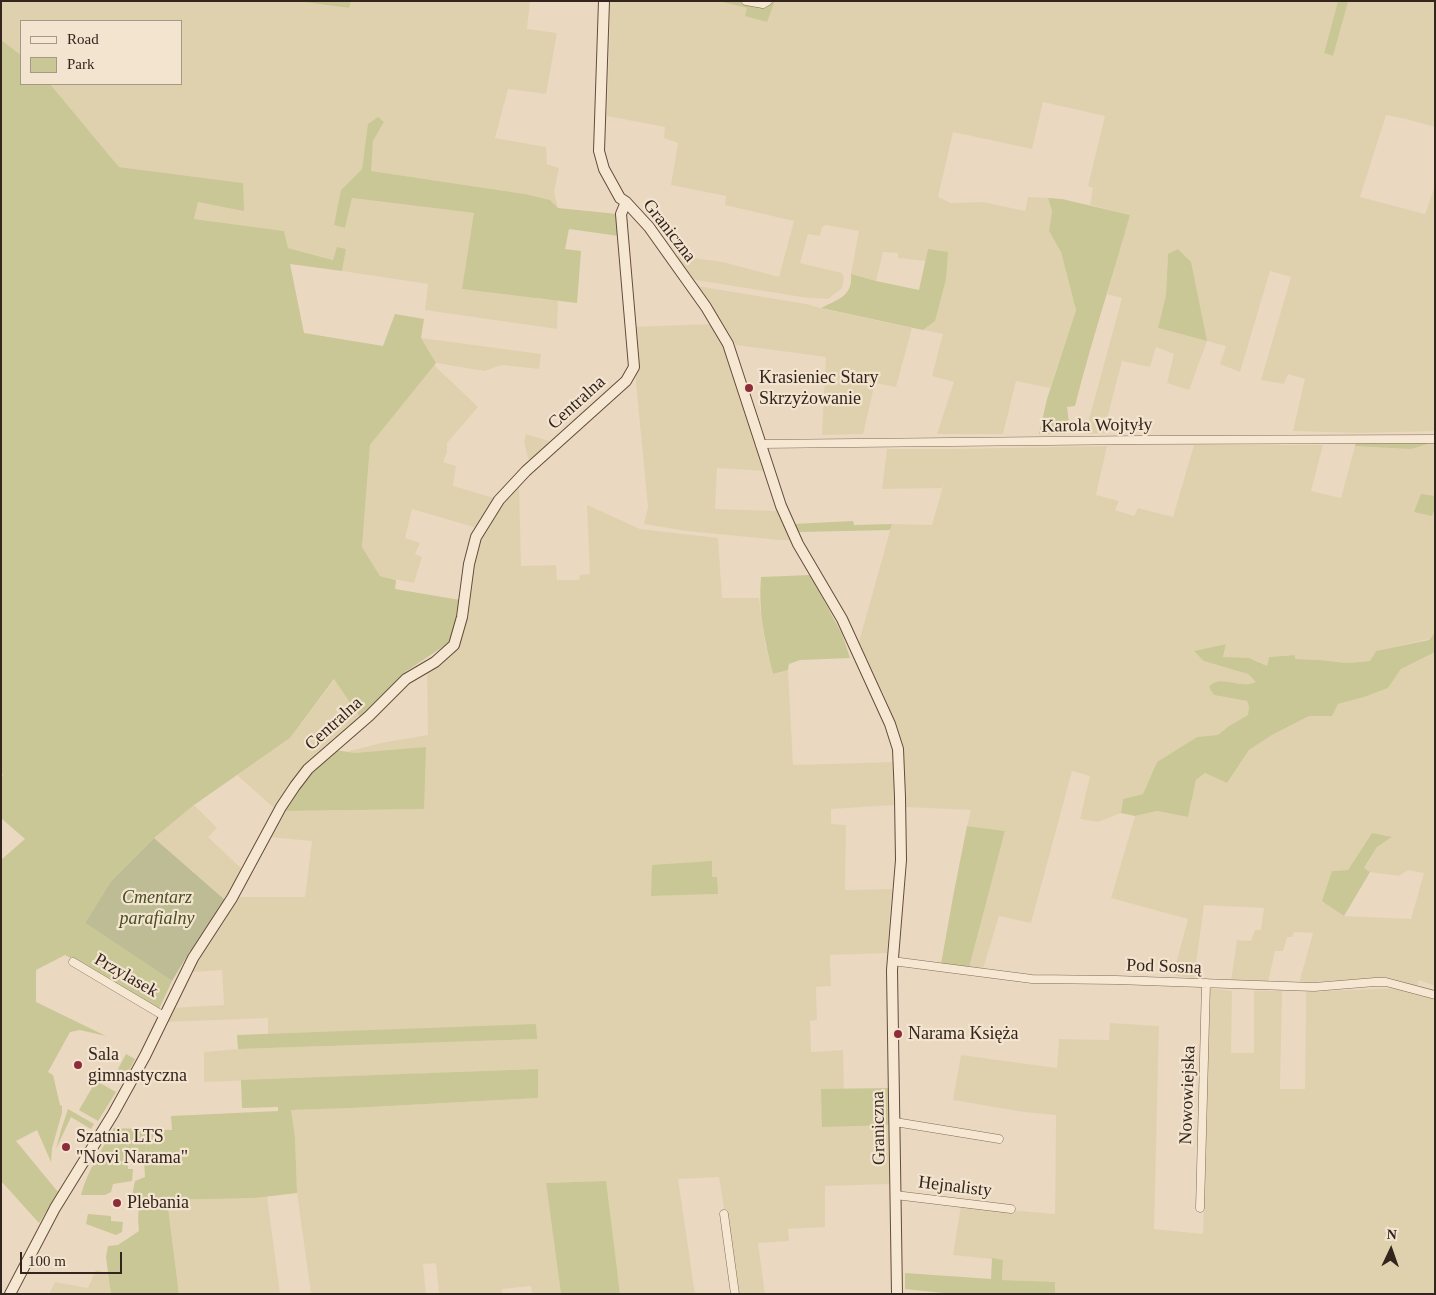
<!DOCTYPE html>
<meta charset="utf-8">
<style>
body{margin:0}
#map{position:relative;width:1436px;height:1295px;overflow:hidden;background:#ebd8c0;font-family:"Times New Roman",serif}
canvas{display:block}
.frame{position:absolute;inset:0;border:2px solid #33251d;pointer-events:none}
.legend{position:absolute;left:20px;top:20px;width:162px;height:65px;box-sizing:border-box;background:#f3e4cf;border:1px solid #a69888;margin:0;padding:6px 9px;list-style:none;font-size:15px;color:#33251d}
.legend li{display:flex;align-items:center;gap:10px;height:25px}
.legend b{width:25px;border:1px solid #a69888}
.north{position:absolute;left:1366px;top:1225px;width:50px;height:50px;-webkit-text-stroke:4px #f3e4cf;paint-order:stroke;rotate:3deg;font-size:14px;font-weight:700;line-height:20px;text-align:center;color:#33251d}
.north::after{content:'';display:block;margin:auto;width:18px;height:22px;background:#33251d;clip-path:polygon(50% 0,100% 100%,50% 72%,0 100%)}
.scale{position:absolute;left:20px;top:1252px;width:102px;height:22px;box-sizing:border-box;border:2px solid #33251d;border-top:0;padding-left:6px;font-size:15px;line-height:18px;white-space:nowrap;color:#33251d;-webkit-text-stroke:4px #f3e4cf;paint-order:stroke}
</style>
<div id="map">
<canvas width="1436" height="1295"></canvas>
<div class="frame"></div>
<ul class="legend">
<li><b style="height:6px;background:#f6e7d2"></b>Road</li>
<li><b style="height:14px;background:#c8c795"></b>Park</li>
</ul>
<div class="north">N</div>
<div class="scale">100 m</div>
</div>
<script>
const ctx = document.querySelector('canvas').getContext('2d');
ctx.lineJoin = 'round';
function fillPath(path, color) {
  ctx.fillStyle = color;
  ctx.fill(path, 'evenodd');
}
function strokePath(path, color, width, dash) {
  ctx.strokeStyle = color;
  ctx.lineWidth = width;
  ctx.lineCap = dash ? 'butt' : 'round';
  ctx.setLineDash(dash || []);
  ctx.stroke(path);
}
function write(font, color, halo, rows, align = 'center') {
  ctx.font = font + ' "Times New Roman",serif';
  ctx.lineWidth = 4.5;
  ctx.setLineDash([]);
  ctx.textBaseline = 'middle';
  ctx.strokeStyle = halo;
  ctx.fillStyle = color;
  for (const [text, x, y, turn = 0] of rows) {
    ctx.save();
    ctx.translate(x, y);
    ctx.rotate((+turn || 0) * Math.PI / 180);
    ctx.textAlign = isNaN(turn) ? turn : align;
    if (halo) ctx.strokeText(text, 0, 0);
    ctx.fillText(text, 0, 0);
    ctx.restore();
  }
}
const farmland = new Path2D(`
 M 1,1 L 296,1 L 348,8 L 351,1 L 530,1 L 527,29 L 557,33 L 546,94 L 508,89 L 495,138 L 546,147 L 547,164 L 559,168 L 554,192 L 558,208 L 550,200 L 525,194 L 370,171 L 373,141 L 384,122 L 366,140 L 362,169 L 341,190 L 335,225 L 345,228 L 352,198 L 474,213 L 538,299 L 558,300 L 557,329 L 425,310 L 428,284 L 342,271 L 346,248 L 334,260 L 288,248 L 284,231 L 194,219 L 198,202 L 243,183 L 119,167 L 50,84 L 181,84 L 181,21 L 21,21 L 21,55 L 1,40 Z
 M 609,1 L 718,1 L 747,8 L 767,21 L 775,1 L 1338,1 L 1324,53 L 1333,56 L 1348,2 L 1342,1 L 1435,1 L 1435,127 L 1406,119 L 1386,115 L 1360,197 L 1425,214 L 1435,186 L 1435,431 L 1360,433 L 1293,431 L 1305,379 L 1288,374 L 1284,384 L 1261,380 L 1291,277 L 1270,271 L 1240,372 L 1220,364 L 1226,346 L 1207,341 L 1189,390 L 1167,383 L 1174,354 L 1156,347 L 1150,367 L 1122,361 L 1104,430 L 1105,433 L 1085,434 L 1122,298 L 1107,294 L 1130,215 L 1090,205 L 1093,188 L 1088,186 L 1105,116 L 1043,102 L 1032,149 L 953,132 L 938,197 L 951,203 L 983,202 L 1025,211 L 1028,197 L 1048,198 L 1052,211 L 1049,231 L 1061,252 L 1076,310 L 1050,388 L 1016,381 L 1003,434 L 937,434 L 954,382 L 932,376 L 943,334 L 923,330 L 935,321 L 928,249 L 926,261 L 898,258 L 898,253 L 883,252 L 876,281 L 851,274 L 859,231 L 826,225 L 822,227 L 820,236 L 808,234 L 800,263 L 842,273 L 844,278 L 842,288 L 828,299 L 802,297 L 690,279 L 676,257 L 679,256 L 723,262 L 779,277 L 794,221 L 725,205 L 726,196 L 671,185 L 678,143 L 664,138 L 665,127 L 607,116 L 610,27 ZM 1168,254 L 1207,341 L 1158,328 L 1166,295 Z
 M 697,286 L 806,304 L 828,310 L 912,328 L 896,387 L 875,383 L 863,434 L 822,435 L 826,357 L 736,345 L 720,319 Z
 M 712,324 L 724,347 L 734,374 L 764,471 L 717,468 L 715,509 L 777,511 L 792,540 L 780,540 L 686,531 L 644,524 L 648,507 L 636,383 L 633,327 Z
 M 421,338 L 541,354 L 539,369 L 502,365 L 484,371 L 436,363 Z
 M 434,365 L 478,407 L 447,443 L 447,452 L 443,462 L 456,466 L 453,486 L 494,498 L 477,528 L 412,509 L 405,538 L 420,543 L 415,554 L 422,557 L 414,583 L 380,576 L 362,547 L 370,445 Z
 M 526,434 L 552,442 L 531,461 L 528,458 L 524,442 Z
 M 1427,442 L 1435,442 L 1435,632 L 1429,639 L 1376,651 L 1370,661 L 1347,663 L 1320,660 L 1295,659 L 1294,655 L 1269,657 L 1267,666 L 1249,658 L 1223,658 L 1226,644 L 1194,651 L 1229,668 L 1248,674 L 1257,682 L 1248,685 L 1220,681 L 1214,695 L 1247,701 L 1249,707 L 1248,715 L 1229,726 L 1218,736 L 1197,737 L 1157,762 L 1143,794 L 1123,799 L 1121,813 L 1098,822 L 1080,819 L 1090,776 L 1072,771 L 1031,923 L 999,916 L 983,969 L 969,968 L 1005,831 L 967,826 L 971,810 L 905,807 L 902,742 L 885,697 L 859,642 L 892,524 L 932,525 L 945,479 L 942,488 L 882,489 L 887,449 L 954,449 L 1107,446 L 1096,495 L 1119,501 L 1115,510 L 1134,516 L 1138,508 L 1173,517 L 1194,445 L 1323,445 L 1311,491 L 1341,498 L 1355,446 L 1370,446 Z
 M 519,483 L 521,566 L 556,565 L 557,580 L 579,580 L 580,575 L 590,574 L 587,505 L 640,529 L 718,538 L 722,598 L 759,598 L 765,643 L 773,674 L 788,670 L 793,765 L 893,762 L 895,805 L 831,809 L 831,824 L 846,825 L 845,890 L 892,889 L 887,953 L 830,955 L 831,986 L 816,987 L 817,1020 L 810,1021 L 811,1052 L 843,1050 L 844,1089 L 821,1089 L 891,1125 L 891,1184 L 825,1186 L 825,1227 L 788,1229 L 789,1241 L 758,1243 L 765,1294 L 738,1294 L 719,1177 L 678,1179 L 695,1294 L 620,1294 L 605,1181 L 546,1183 L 561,1294 L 532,1294 L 531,1286 L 502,1289 L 502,1294 L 439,1294 L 436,1263 L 423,1264 L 426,1294 L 311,1294 L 297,1193 L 295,1137 L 291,1110 L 351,1108 L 538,1098 L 538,1069 L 204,1082 L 204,1052 L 238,1049 L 537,1039 L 268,1034 L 268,1018 L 166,1022 L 172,1008 L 224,1005 L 222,970 L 191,972 L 237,897 L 305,897 L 312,841 L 268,837 L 284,811 L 424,809 L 355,753 L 346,752 L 381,743 L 428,735 L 427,672 L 458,647 L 478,545 L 481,536 ZM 712,861 L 712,878 L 717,894 L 651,896 Z
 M 1435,652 L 1435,986 L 1419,980 L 1417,986 L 1383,978 L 1299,983 L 1313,933 L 1294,932 L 1292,937 L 1287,937 L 1283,951 L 1275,951 L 1268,982 L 1231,981 L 1237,940 L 1251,941 L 1255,930 L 1261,930 L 1264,908 L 1204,905 L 1194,979 L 1173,975 L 1188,919 L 1111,898 L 1135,816 L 1157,811 L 1188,817 L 1196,780 L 1205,773 L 1227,783 L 1249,750 L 1272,735 L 1309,716 L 1332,716 L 1338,704 L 1364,697 L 1388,688 L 1401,669 ZM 1372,833 L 1391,838 L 1377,847 L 1364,869 L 1370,872 L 1399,876 L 1408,870 L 1424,873 L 1411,919 L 1344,916 L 1323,901 L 1332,871 L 1348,870 Z
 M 335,679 L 360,717 L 300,770 L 289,785 L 274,808 L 237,775 L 290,738 Z
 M 194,805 L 217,828 L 208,837 L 242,869 L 225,900 L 154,838 Z
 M 1210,988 L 1232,991 L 1231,1053 L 1254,1053 L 1254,991 L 1282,991 L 1280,1089 L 1305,1089 L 1306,992 L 1395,988 L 1435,999 L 1435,1294 L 1055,1294 L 1054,1282 L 1002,1280 L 1003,1260 L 953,1255 L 961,1206 L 1055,1214 L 1056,1115 L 1024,1112 L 953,1100 L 961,1055 L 1057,1068 L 1059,1039 L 1109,1040 L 1110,1023 L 1159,1026 L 1154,1229 L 1203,1234 Z
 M 267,1196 L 280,1294 L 179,1294 L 167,1200 L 255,1198 Z
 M 96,1270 L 109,1274 L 111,1294 L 49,1294 L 55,1282 L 88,1288 Z`);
const green = new Path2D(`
 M 296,1 L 351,1 L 349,8 Z
 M 718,1 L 738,1 L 752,5 L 775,1 L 767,22 L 745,16 L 747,8 Z
 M 1338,1 L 1348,2 L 1333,56 L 1324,53 Z
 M 1,40 L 21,55 L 21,84 L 50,84 L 119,167 L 243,183 L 244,211 L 198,202 L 194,219 L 284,231 L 288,248 L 333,260 L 337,247 L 346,249 L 342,271 L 290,264 L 304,333 L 383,346 L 395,314 L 424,319 L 421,338 L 436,363 L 370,445 L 362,547 L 380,576 L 396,580 L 395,589 L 460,600 L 450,642 L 405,672 L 360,717 L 334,679 L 290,738 L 194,805 L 154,838 L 111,881 L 85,923 L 172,981 L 159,1009 L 65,955 L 36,970 L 36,1002 L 106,1036 L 80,1030 L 70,1032 L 48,1072 L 53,1075 L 60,1105 L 62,1106 L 62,1113 L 52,1148 L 51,1162 L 37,1130 L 16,1141 L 58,1192 L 39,1223 L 1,1181 L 1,860 L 25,839 L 1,818 L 1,777 L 3,775 L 1,772 Z
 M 378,117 L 384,122 L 373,141 L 371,171 L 525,194 L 550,200 L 558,208 L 617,214 L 619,236 L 569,229 L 565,249 L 581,251 L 577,303 L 462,289 L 474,213 L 352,198 L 345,228 L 334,225 L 341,190 L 362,169 L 368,124 Z
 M 1048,198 L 1062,199 L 1130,215 C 1112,279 1091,342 1075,406 L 1067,407 L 1069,423 L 1066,434 L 1039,434 L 1047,399 L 1076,310 L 1061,252 L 1049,231 L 1052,211 Z
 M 928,249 L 948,252 L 946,279 L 935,321 L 923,330 L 821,308 C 839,299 853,296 851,274 L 876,281 L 919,290 Z
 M 1178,249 L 1191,262 L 1207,341 L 1158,328 L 1166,295 L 1168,254 Z
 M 1356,442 L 1427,442 L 1427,444 L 1411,449 L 1355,446 Z
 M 1421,494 L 1435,496 L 1435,508 L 1432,516 L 1414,512 Z
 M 853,521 L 854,525 L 892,524 L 890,530 L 798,532 L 793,524 Z
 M 810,575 L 842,634 L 850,658 L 800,660 L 789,664 L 788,670 L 773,674 C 765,642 758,611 761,577 Z
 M 1435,632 L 1435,652 L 1401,669 L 1388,688 L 1364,697 L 1338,704 L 1332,716 L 1309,716 L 1272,735 L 1249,750 L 1227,783 L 1205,773 L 1196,780 L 1188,817 L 1157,811 L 1135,816 L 1121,813 L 1123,799 L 1143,794 L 1157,762 L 1197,737 L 1218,735 L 1229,726 L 1248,715 L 1249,707 L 1247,701 L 1214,695 L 1209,687 C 1220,673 1240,690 1256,682 L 1248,674 L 1204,661 L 1194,651 L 1226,644 L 1223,657 L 1249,658 L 1267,666 L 1269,657 L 1295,655 L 1295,659 L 1320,660 L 1347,663 L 1370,661 L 1376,651 L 1429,640 Z
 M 426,747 L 424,809 L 284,811 L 308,774 L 335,750 L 355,753 Z
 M 967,826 L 1005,831 L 969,968 L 941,964 L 953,897 Z
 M 1372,833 L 1392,837 L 1377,847 L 1364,868 L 1370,872 L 1344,916 L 1322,901 L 1332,871 L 1348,870 Z
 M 712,861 L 712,877 L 717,877 L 718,894 L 651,896 L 652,865 Z
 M 536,1024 L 537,1039 L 238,1049 L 237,1035 Z
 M 126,1054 L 135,1059 L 126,1076 L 117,1071 Z
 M 538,1069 L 538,1098 L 351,1108 L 291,1110 L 295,1137 L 297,1193 L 255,1198 L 167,1200 L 179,1294 L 111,1294 L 106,1257 L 108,1246 L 118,1245 L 139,1231 C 138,1219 137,1209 143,1198 L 132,1196 L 135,1181 L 145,1177 L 144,1160 L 134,1155 L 127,1155 L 128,1169 L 133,1169 L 132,1181 L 113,1184 L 111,1192 L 105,1195 L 81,1195 C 87,1171 102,1150 114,1128 L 172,1130 L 171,1116 L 278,1111 L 278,1107 L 242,1108 L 241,1080 Z
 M 96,1081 L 116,1092 L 98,1121 L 79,1110 Z
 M 891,1088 L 891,1125 L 822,1127 L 821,1089 Z
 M 68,1109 L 94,1124 L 91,1129 L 71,1117 L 56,1149 L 61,1130 Z
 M 606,1181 L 620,1294 L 561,1294 L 546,1183 Z
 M 88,1214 L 111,1216 L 111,1221 L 123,1222 L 122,1232 L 116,1235 L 86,1224 Z
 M 992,1258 L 1003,1260 L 1002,1280 L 1055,1282 L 1055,1294 L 953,1294 L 905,1289 L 905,1273 L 991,1279 Z`);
const cemetery = new Path2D(`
 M 154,838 L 225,900 L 192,951 L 190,951 L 172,981 L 85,923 L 111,881 Z`);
const street = new Path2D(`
 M 746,1 L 763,4 L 768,1
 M 760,444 L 1142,440 L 1435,439
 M 892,961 L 1032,979 L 1116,980 L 1314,987 L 1375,982 L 1386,982 L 1435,995
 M 73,962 L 164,1016
 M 895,1122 L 999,1139
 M 895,1195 L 1011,1209
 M 1200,1208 L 1206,983
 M 724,1214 L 735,1294`);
const secondary = new Path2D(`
 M 604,1 L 599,151 L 604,169 L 620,198 L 626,202 L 649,227 L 706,307 L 728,344 L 781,506 L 798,544 L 842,619 L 890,724 L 898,749 L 900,797 L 901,860 L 892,970 L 897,1294
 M 10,1294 L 55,1208 L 113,1114 L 145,1056 L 193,958 L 232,898 L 281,807 L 295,786 L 308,769 L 369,716 L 406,679 L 435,662 L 454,645 L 462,617 L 469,564 L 476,537 L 499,500 L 526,471 L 626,381 L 634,367 L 621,214 L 626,202`);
const markers = [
 [749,388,5,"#8e2d3a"],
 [898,1034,5,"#8e2d3a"],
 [78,1065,5,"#8e2d3a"],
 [66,1147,5,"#8e2d3a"],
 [117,1203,5,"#8e2d3a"]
];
const streetNames = [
 ["Graniczna",669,231,52],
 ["Centralna",577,403,-42],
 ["Karola Wojtyły",1097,426,-1],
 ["Centralna",334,724,-42],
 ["Pod Sosną",1164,967,2],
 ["Przylasek",126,976,30],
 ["Nowowiejska",1188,1095,-88],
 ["Graniczna",879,1128,-91],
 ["Hejnalisty",955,1187,7]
];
const poiNames = [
 ["Krasieniec Stary",759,378],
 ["Skrzyżowanie",759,399],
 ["Narama Księża",908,1034],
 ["Sala",88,1055],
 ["gimnastyczna",88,1076],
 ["Szatnia LTS",76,1137],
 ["\"Novi Narama\"",76,1158],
 ["Plebania",127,1203]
];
const parkNames = [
 ["Cmentarz",157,898],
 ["parafialny",157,919]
];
fillPath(farmland, '#e0d1ae');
fillPath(green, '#c8c795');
fillPath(cemetery, '#bdbc94');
strokePath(street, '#826a59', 9);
strokePath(secondary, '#644b3c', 12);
strokePath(street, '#f6e7d2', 8);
strokePath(secondary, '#f6e7d2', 10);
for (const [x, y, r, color] of markers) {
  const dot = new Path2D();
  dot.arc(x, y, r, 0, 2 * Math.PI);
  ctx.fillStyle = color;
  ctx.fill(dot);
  strokePath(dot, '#f3e4cf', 2);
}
write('18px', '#33251d', '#f3e4cf', streetNames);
write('18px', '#33251d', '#f3e4cf', poiNames, 'left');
write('italic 18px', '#494e24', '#f3e4cf', parkNames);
</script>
